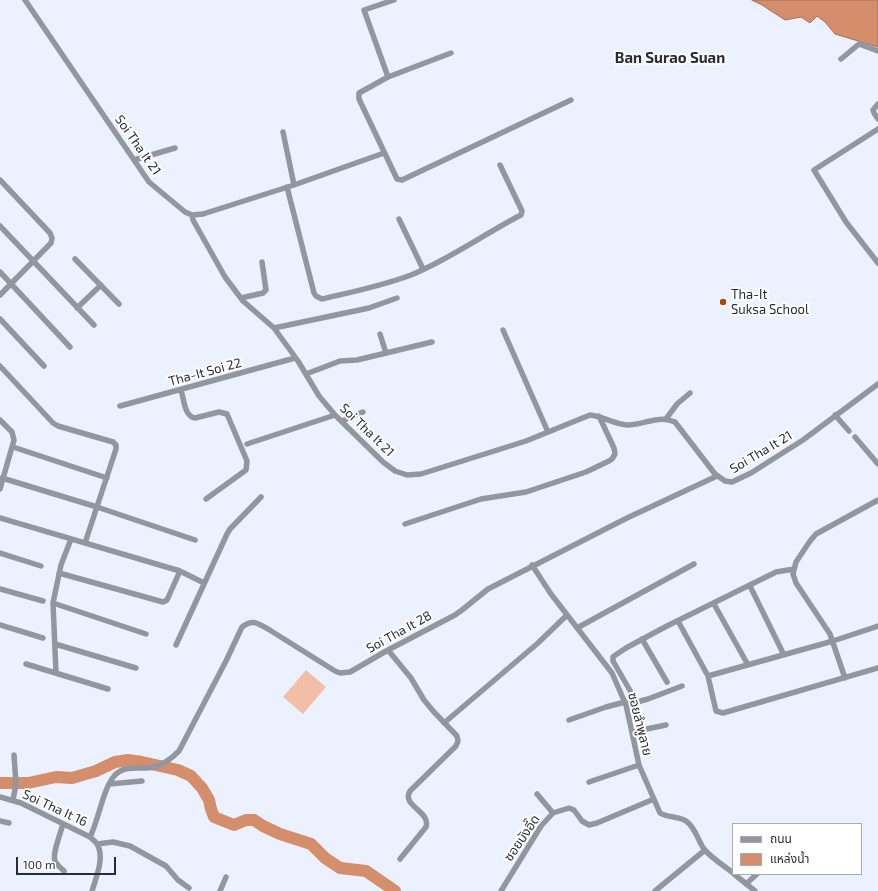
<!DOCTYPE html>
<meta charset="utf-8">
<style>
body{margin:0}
#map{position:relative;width:878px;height:891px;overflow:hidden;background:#ecf1ff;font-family:"Exo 2","Noto Sans Thai",sans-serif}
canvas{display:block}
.legend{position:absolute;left:732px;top:823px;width:130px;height:52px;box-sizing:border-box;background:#fff;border:1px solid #a9abae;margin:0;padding:5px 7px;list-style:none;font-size:12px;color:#282c34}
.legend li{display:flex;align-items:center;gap:8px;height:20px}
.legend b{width:20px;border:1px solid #a9abae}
.scale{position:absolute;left:16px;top:857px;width:100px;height:18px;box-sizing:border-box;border:2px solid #282c34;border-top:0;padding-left:5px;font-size:12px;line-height:14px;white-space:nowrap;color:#282c34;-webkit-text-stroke:3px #fff;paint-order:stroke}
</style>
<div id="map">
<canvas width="878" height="891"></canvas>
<ul class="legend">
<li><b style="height:5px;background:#92969f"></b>ถนน</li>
<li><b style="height:11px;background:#d48e6b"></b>แหล่งน้ำ</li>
</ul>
<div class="scale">100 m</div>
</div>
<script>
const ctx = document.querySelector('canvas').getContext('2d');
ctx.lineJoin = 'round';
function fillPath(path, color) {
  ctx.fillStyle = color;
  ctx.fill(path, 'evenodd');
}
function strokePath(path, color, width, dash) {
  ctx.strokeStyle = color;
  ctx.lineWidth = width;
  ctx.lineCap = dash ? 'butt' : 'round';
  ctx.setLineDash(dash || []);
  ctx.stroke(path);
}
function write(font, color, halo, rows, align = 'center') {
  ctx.font = font + ' "Exo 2","Noto Sans Thai",sans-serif';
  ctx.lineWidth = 4;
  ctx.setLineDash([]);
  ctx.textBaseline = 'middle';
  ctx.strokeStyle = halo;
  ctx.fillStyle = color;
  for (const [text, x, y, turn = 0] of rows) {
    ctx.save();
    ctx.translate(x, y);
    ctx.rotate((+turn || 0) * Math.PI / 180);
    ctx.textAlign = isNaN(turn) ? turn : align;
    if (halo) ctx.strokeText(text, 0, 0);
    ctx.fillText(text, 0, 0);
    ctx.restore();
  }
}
const green = new Path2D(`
 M 306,670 L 326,687 L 303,714 L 283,697 Z`);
const water = new Path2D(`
 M 752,0 L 878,0 L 878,47 L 835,34 L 825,22 L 817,16 L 810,23 L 801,17 L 785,20 L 762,5 Z`);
const river = new Path2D(`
 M 0,783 L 28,783 L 56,777 L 72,778 L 96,771 L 115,762 L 128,760 L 142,762 L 178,770 L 191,776 L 202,788 L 209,800 L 211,809 L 214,817 L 234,825 L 246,820 L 254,820 L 263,826 L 280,834 L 311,844 L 325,858 L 340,868 L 366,871 L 395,891`);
const minor = new Path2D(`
 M 25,0 L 149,182 L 185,212 L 192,215 L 193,220 L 225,277 L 243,301 L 274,328 L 298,361 L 319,396 L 335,415 L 383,462 L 395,471 L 407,475 L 421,474 L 526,441 L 590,415 C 603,416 615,425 629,425 C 647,424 657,415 675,422 L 715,474 L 725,481 L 732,482 L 751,473 L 803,440 L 878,384
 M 451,53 L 388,77 L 359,93 L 359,99 L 397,179 L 402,180 L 571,100
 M 841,59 L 859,44 L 878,51
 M 388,77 L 364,10 L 394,0
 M 878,104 L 873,110 L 874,113 L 878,119
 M 878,129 L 814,170 L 846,222 L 878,263
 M 283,132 L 294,185
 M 134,160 L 175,148
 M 0,180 L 50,233 L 52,238 L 51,243 L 0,295
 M 287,187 L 314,293 L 316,296 L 322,299 C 352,292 382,286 411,275 C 450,259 484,234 521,215 L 522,211 L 500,165
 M 192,215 L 203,214 L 294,185 L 384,153
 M 399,219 L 423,269
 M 0,226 L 94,325
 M 75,259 L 119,304
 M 0,272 L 70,347
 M 241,298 L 263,293 L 266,290 L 262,262
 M 77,308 L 101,285
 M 0,319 L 44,366
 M 274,328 L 369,308 L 397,298
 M 503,330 L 548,432
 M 380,334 L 386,353
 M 0,366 L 53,423 L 58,426 L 113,442 L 116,445 L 116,449 L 85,543
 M 306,374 L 340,361 L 357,360 L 432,342
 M 181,390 C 184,399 184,416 195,418 L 219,412 L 227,414 L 247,461 L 246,470 L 206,499
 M 120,406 L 295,358
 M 835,415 L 849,431
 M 666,419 L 677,404 L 690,393
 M 0,420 L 12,432 L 14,440 L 0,489
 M 342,421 L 363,412
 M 855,437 L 878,464
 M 247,444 L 335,415
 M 13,447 L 107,478
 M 2,478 L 97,507 L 195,540
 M 0,518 L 180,571 L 204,583
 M 405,524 L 481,499 L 526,492 L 586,472 L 609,461 L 612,459 L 615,454 L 614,448 L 599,416
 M 0,553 L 41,566
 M 532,565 L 551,594 L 612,673 L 626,705 L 639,765 L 660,813 C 668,818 679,816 686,821 C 696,828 698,841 704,849 C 711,858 725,866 733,873
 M 59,573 L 163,602 L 167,600 L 180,571
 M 750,586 L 784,655
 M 0,589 L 43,601
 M 53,603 L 146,634
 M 714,604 L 748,665
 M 678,621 L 708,676 L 716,711 L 723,713 L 878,668
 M 0,625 L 43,638
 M 577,628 L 694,564
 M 642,639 L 667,682
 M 55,644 L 136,668
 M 176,645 L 227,534 L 230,529 L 261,497
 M 388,650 L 411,678 L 424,700 L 434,712 L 457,736 L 458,741 L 456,746 L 410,791 C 401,806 431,811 426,827 L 400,859
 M 26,664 L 108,689
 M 56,673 L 53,603 L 61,565 L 71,539
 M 708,676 L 833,641 L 878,626
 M 845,678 L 830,634 L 796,583 L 793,574 L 796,562 L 810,541 L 816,534 L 878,500
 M 632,694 L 613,661 L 613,657 L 614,656 L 626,648 L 665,627 L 776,572 L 794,569
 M 626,705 L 648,699 L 682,686
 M 569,720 L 606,707 L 625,702
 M 444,723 L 538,643 L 567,615
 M 632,732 L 666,725
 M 589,782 L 639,765
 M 109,784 L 142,781
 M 537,794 L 553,813
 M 0,797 L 21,803 L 90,837 C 92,839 95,841 97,844 C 105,857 96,878 92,891
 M 13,800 L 16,784 L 14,755
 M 0,821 L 9,823
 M 63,824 C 61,832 52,854 55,861 C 57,865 61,868 64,871
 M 90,837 C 99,819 103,788 115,775 C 126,764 141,770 154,767 C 163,765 172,758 179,751 L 226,661 L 242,627 C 253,619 257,623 268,629 L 335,671 L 340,673 L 350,672 L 388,650 L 455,615 L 462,610 L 488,589 L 627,518 L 717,476
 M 97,844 L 113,842 L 130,846 L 166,866 L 178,880 L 189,888
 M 734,874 L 755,891
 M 746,884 L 757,874
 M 220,891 L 226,877
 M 501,891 L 541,826 L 553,813 L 569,808 L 574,810 L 582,821 L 589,825 L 597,823 L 654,799
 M 655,891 L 705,850`);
const markers = [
 [723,302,4,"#ac4b06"]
];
const streetNames = [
 ["Soi Tha It 21",138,145,55],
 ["Tha-It Soi 22",205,372,-15],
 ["Soi Tha It 21",367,430,44],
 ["Soi Tha It 21",761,452,-31],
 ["Soi Tha It 28",399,632,-29],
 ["ซอยลำพูลาย",640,724,76],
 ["Soi Tha It 16",55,808,25],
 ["ซอยบังอี๊ด",522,838,-56]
];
const poiNames = [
 ["Tha-It",731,295],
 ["Suksa School",731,310]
];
const quarterNames = [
 ["Ban Surao Suan",670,58]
];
fillPath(green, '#f1bfa7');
fillPath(water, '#d48e6b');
strokePath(water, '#a0715a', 1);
strokePath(river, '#d48e6b', 12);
strokePath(minor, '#92969f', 5.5);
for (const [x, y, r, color] of markers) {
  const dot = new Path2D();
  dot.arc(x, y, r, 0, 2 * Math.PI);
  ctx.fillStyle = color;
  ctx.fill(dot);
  strokePath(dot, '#fff', 1.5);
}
write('13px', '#282c34', '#fff', streetNames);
write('13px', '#282c34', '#fff', poiNames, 'left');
write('bold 15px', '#282c34', '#fff', quarterNames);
</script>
